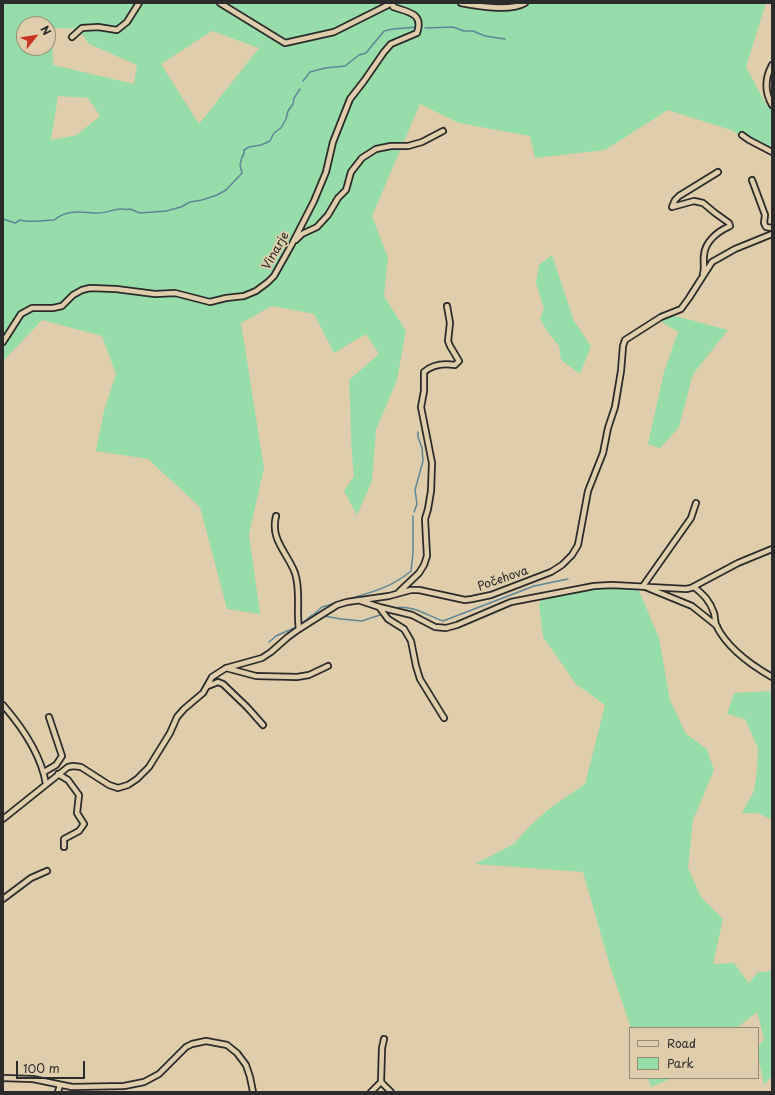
<!DOCTYPE html>
<meta charset="utf-8">
<style>
body{margin:0}
#map{position:relative;width:775px;height:1095px;overflow:hidden;background:#e0cdab;font-family:"Playpen Sans",sans-serif}
canvas{display:block}
.frame{position:absolute;inset:0;border:4px solid #2b2b2b;pointer-events:none}
.legend{position:absolute;left:629px;top:1027px;width:130px;height:52px;box-sizing:border-box;background:#e0cdab;border:1px solid #988c78;margin:0;padding:5px 7px;list-style:none;font-size:12px;color:#2b2b2b}
.legend li{display:flex;align-items:center;gap:8px;height:20px}
.legend b{width:20px;border:1px solid #988c78}
.north{position:absolute;left:16px;top:16px;width:40px;height:40px;box-sizing:border-box;background:#e0cdab;border:1px solid #988c78;border-radius:50%;rotate:60deg;font-size:11px;font-weight:700;line-height:16px;text-align:center;color:#2b2b2b}
.north::after{content:'';display:block;margin:auto;width:14px;height:18px;background:#c8321e;clip-path:polygon(50% 0,100% 100%,50% 72%,0 100%)}
.scale{position:absolute;left:16px;top:1061px;width:69px;height:18px;box-sizing:border-box;border:2px solid #2b2b2b;border-top:0;padding-left:5px;font-size:12px;line-height:14px;white-space:nowrap;color:#2b2b2b;-webkit-text-stroke:3px #e0cdab;paint-order:stroke}
</style>
<div id="map">
<canvas width="775" height="1095"></canvas>
<div class="frame"></div>
<ul class="legend">
<li><b style="height:5px;background:#e0cdab"></b>Road</li>
<li><b style="height:11px;background:#97dda9"></b>Park</li>
</ul>
<div class="north">N</div>
<div class="scale">100 m</div>
</div>
<script>
const ctx = document.querySelector('canvas').getContext('2d');
ctx.lineJoin = 'round';
function fillPath(path, color) {
  ctx.fillStyle = color;
  ctx.fill(path, 'evenodd');
}
function strokePath(path, color, width, dash) {
  ctx.strokeStyle = color;
  ctx.lineWidth = width;
  ctx.lineCap = dash ? 'butt' : 'round';
  ctx.setLineDash(dash || []);
  ctx.stroke(path);
}
function write(font, color, halo, rows, align = 'center') {
  ctx.font = font + ' "Playpen Sans",sans-serif';
  ctx.lineWidth = 3.5;
  ctx.setLineDash([]);
  ctx.textBaseline = 'middle';
  ctx.strokeStyle = halo;
  ctx.fillStyle = color;
  for (const [text, x, y, turn = 0] of rows) {
    ctx.save();
    ctx.translate(x, y);
    ctx.rotate((+turn || 0) * Math.PI / 180);
    ctx.textAlign = isNaN(turn) ? turn : align;
    if (halo) ctx.strokeText(text, 0, 0);
    ctx.fillText(text, 0, 0);
    ctx.restore();
  }
}
const green = new Path2D(`
 M 3,3 L 766,3 L 746,67 L 767,106 L 772,105 L 772,155 L 731,130 L 668,110 L 605,150 L 535,158 L 530,136 L 459,123 L 420,104 L 372,216 L 388,258 L 384,296 L 406,331 L 397,380 L 376,430 L 372,481 L 357,515 L 344,491 L 354,476 C 350,444 351,412 349,380 L 379,354 L 366,334 L 334,353 L 314,314 L 272,306 L 241,323 L 264,468 L 249,534 L 260,614 L 227,609 L 200,507 L 148,459 L 96,451 L 104,411 L 116,374 L 102,336 L 42,320 L 3,361 ZM 24,24 L 48,24 L 48,48 L 24,48 ZM 52,28 L 78,29 L 89,44 L 137,65 L 134,84 L 53,65 ZM 212,31 L 259,48 L 199,124 L 161,64 ZM 58,96 L 88,98 L 100,116 L 77,135 L 51,140 Z
 M 552,255 L 574,321 L 591,346 L 580,374 L 561,360 L 559,346 L 547,331 L 540,319 L 544,309 L 536,283 L 539,265 Z
 M 660,312 L 728,330 L 693,374 L 679,427 L 660,448 L 648,444 L 664,372 L 678,332 L 659,320 Z
 M 592,585 L 637,586 L 659,638 L 670,700 L 686,734 L 707,749 L 714,770 L 693,820 L 688,868 L 701,897 L 723,919 L 713,964 L 734,963 L 749,983 L 758,972 L 772,971 L 772,1074 L 771,1077 L 764,1085 L 758,1055 L 758,1047 L 764,1039 L 757,1012 L 737,1028 L 631,1028 L 610,966 L 583,872 L 475,864 L 514,844 L 527,829 L 550,808 L 585,784 L 605,705 L 576,684 L 543,637 L 539,605 L 542,595 Z
 M 769,691 L 772,694 L 772,820 L 758,813 L 742,813 L 754,791 L 757,770 L 758,748 L 745,719 L 727,714 L 734,693 Z
 M 648,1078 L 672,1078 L 651,1087 Z`);
const stream = new Path2D(`
 M 425,28 L 453,27 L 464,31 L 473,31 L 485,36 L 505,39
 M 303,81 L 310,72 L 325,68 L 345,66 L 359,55 L 366,53 L 384,31 L 393,29 L 418,27
 M 3,219 L 15,223 L 20,220 C 32,223 42,220 54,220 C 69,208 82,213 99,213 C 107,213 114,209 121,209 C 125,209 126,210 130,209 L 140,213 L 166,211 L 181,207 L 190,202 L 202,200 L 217,195 L 226,190 L 242,173 L 240,165 L 242,157 L 244,154 L 244,150 L 249,147 L 261,145 L 270,141 L 274,133 L 281,128 L 286,119 L 288,111 L 293,104 L 294,98 L 300,89
 M 414,512 L 417,504 L 415,490 L 423,461 L 422,448 L 418,437 L 418,432
 M 345,600 C 369,593 391,588 411,571 L 413,553 L 413,516
 M 395,608 C 411,604 428,616 443,621 L 534,586 L 568,579
 M 386,613 L 392,613
 M 314,614 L 322,607 L 336,603
 M 324,616 L 341,619 L 362,621 L 380,615
 M 300,625 L 312,615 L 318,614
 M 269,642 L 276,636 L 294,628`);
const street = new Path2D(`
 M 220,3 L 285,43 L 334,32 L 392,3
 M 461,3 C 477,6 510,12 525,3
 M 72,37 L 82,28 L 98,27 L 117,30 L 127,22 L 139,3
 M 772,65 C 765,78 764,91 772,105
 M 742,135 L 749,140 L 772,152
 M 752,180 L 765,215 L 764,223 L 766,227 L 772,228
 M 296,240 L 302,234 L 317,227 L 328,215 L 338,198 L 346,190 L 351,172 L 362,158 L 376,149 L 391,146 L 408,146 L 422,142 L 443,131
 M 703,274 C 705,268 703,261 704,255 C 705,242 717,232 728,227 L 730,226 L 729,223 L 715,213 L 703,203 L 694,201 L 672,207 L 675,200 L 679,196 L 718,172
 M 3,342 L 21,314 L 32,308 L 53,308 L 62,306 L 73,295 L 82,290 L 90,288 L 116,289 L 155,294 L 175,293 L 210,302 L 226,298 L 244,296 L 256,291 L 268,282 L 274,276 L 292,244 L 314,201 L 326,172 L 333,142 L 350,99 L 364,81 L 384,52 L 391,44 L 417,33 C 424,13 408,12 393,7 L 393,3
 M 696,503 L 691,518 L 643,586 L 692,606 L 717,626
 M 276,516 C 270,540 287,552 295,573 C 301,591 296,610 299,629
 M 694,587 C 704,595 710,601 714,613 C 715,617 715,622 716,625 C 727,648 751,665 772,677
 M 399,592 L 419,573 L 424,565 L 427,556 L 425,519 L 428,509 L 431,491 L 432,463 L 421,407 L 424,391 L 424,372 C 433,364 443,363 455,365 L 459,361 L 450,346 L 448,341 L 450,323 L 447,306
 M 361,601 L 379,607 L 412,615 L 435,627 L 446,628 L 457,625 L 511,602 L 594,586 L 612,585 L 686,589 L 691,588 L 738,563 L 772,549
 M 379,607 L 388,619 L 404,629 L 407,634 L 411,641 L 416,666 L 420,679 L 444,718
 M 226,668 L 256,676 L 297,677 L 309,675 L 328,666
 M 208,686 L 218,682 L 223,684 L 247,707 L 263,725
 M 3,705 C 23,728 41,754 46,784
 M 44,772 L 56,765 L 62,756 L 49,717
 M 58,774 L 68,780 L 79,795 L 77,813 L 84,824 L 79,831 L 64,839 L 64,847
 M 3,819 L 68,767 L 73,766 L 81,767 L 109,785 L 118,788 L 128,785 L 137,779 L 149,767 L 170,733 L 177,717 L 184,709 L 203,693 L 212,677 L 226,668 L 262,658 L 271,652 L 288,637 L 299,629 L 337,605 L 347,602 L 389,596 L 411,590 L 419,590 L 465,600 L 472,599 L 491,595 L 551,572 L 562,565 L 572,555 L 578,545 L 588,491 L 603,453 L 608,428 L 615,407 L 621,371 L 623,346 L 625,340 L 661,317 L 681,309 L 689,298 L 712,262 L 735,249 L 772,234
 M 3,899 L 31,878 L 47,871
 M 3,1078 L 33,1079 L 72,1087 L 124,1086 L 144,1082 L 159,1074 L 186,1047 L 192,1044 L 206,1041 L 227,1045 L 237,1053 L 246,1065 L 250,1077 L 253,1092
 M 381,1082 L 391,1092
 M 58,1092 L 60,1085
 M 371,1092 L 381,1082 L 382,1048 L 384,1039`);
const streetNames = [
 ["Vinarje",276,251,-60],
 ["Počehova",503,579,-19]
];
fillPath(green, '#97dda9');
strokePath(stream, '#5d8798', 1.5);
strokePath(street, '#2b2b2b', 8);
strokePath(street, '#e0cdab', 4.5);
write('12px', '#2b2b2b', '#e0cdab', streetNames);
</script>
